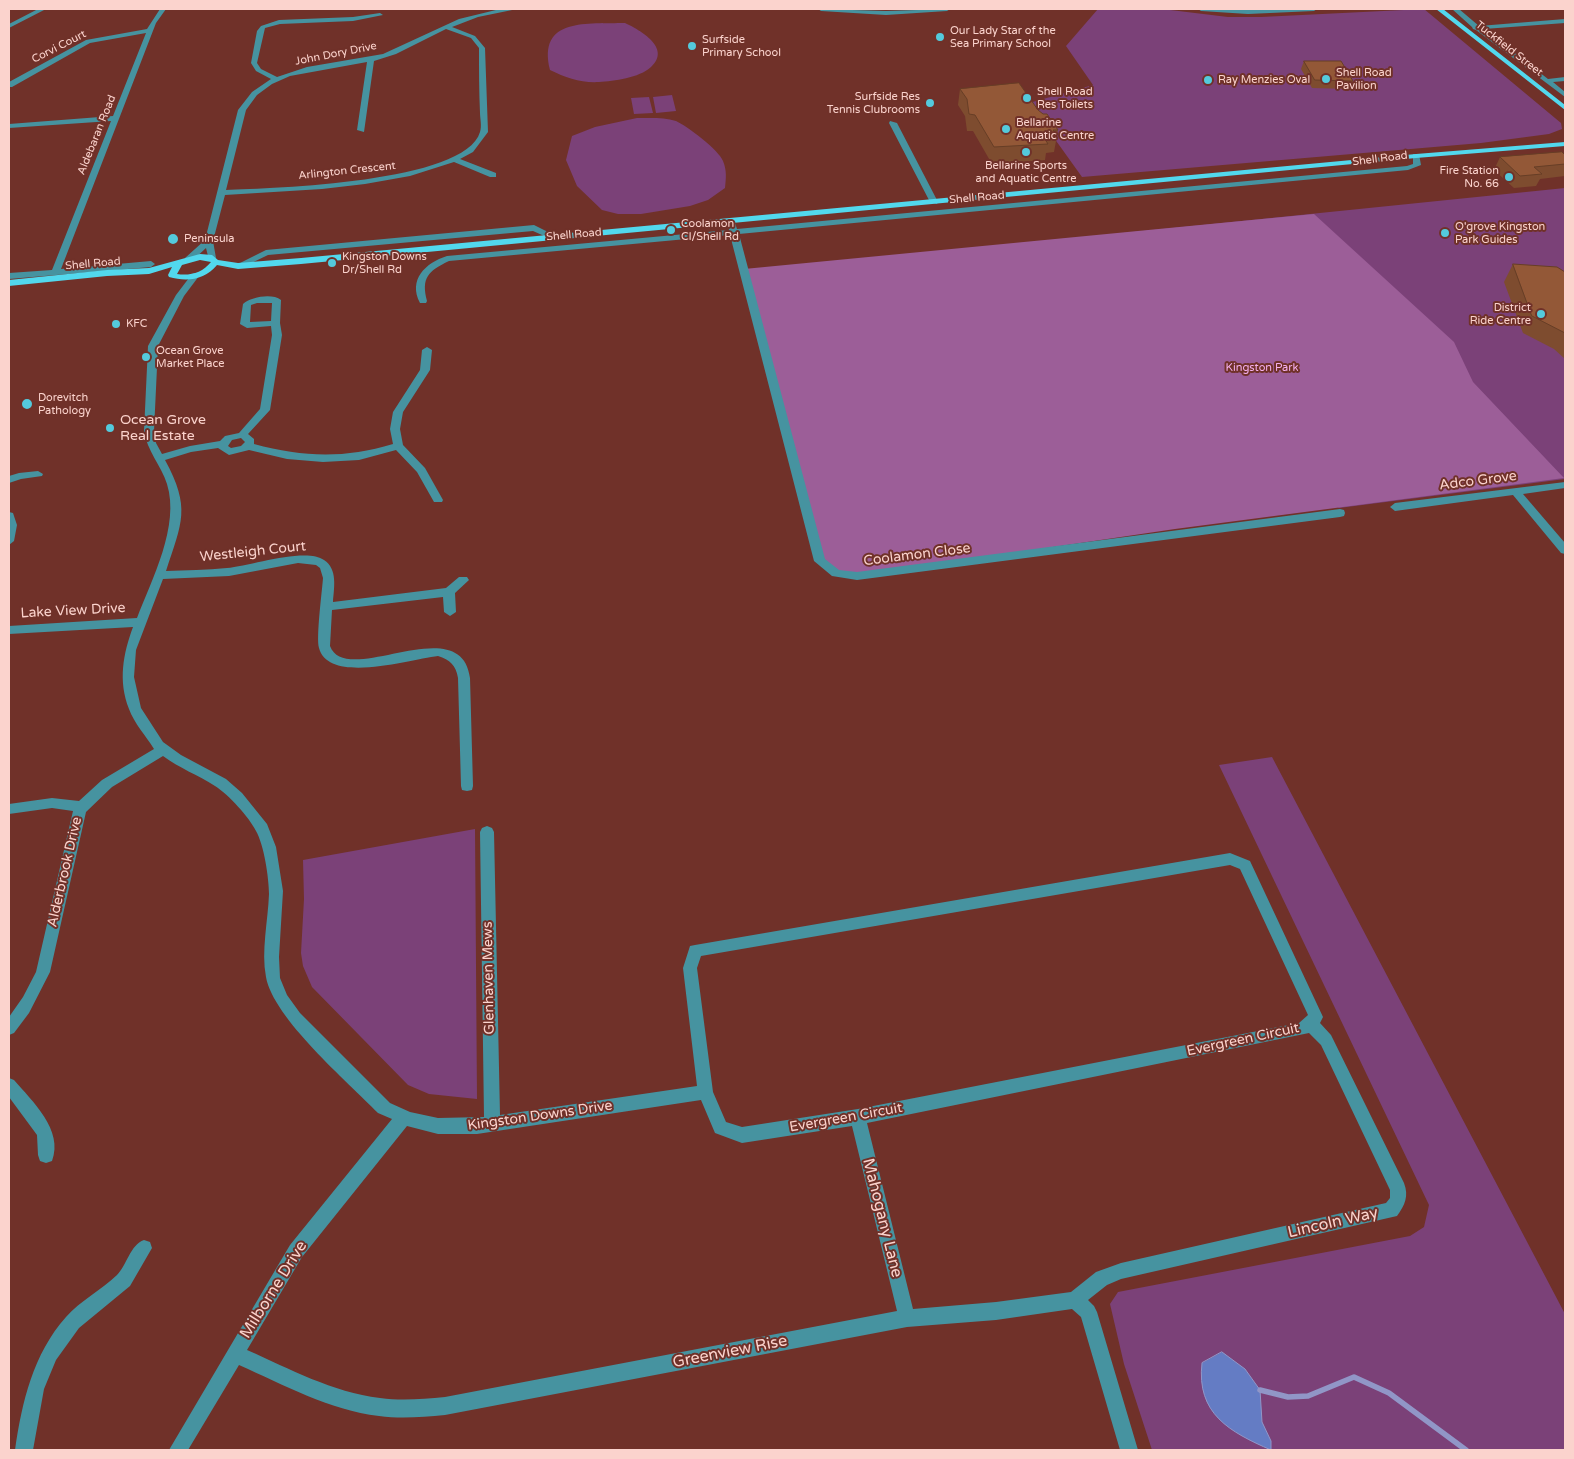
<!DOCTYPE html>
<style>
body{margin:0}
#map{position:relative;width:1574px;height:1459px;overflow:hidden;background:#703129;font-family:"Varela Round",sans-serif}
canvas{display:block}
.frame{position:absolute;inset:0;border:10px solid #fbd3cd;pointer-events:none}
</style>
<div id="map">
<canvas width="1574" height="1459"></canvas>
<div class="frame"></div>
</div>
<script>
const ctx = document.querySelector('canvas').getContext('2d');
ctx.lineJoin = 'round';
function fillPath(path, color) {
  ctx.fillStyle = color;
  ctx.fill(path, 'evenodd');
}
function strokePath(path, color, width, dash) {
  ctx.strokeStyle = color;
  ctx.lineWidth = width;
  ctx.lineCap = dash ? 'butt' : 'round';
  ctx.setLineDash(dash || []);
  ctx.stroke(path);
}
function write(font, color, halo, rows, align = 'center') {
  ctx.font = font + ' "Varela Round",sans-serif';
  ctx.lineWidth = 4;
  ctx.setLineDash([]);
  ctx.textBaseline = 'middle';
  ctx.strokeStyle = halo;
  ctx.fillStyle = color;
  for (const [text, x, y, turn = 0] of rows) {
    ctx.save();
    ctx.translate(x, y);
    ctx.rotate((+turn || 0) * Math.PI / 180);
    ctx.textAlign = isNaN(turn) ? turn : align;
    if (halo) ctx.strokeText(text, 0, 0);
    ctx.fillText(text, 0, 0);
    ctx.restore();
  }
}
const green = new Path2D(`
 M 1098,9 L 1162,9 L 1228,17 L 1261,17 L 1424,9 L 1561,123 L 1562,129 L 1549,134 L 1481,143 L 1082,177 L 1029,103 L 1093,85 L 1066,46 Z
 M 625,23 C 640,30 672,48 651,67 C 639,78 614,81 599,82 C 581,83 566,78 550,70 C 537,17 588,24 625,23 Z
 M 672,95 L 676,111 L 656,113 L 653,97 Z
 M 649,97 L 653,113 L 634,114 L 631,98 Z
 M 637,118 C 650,118 664,117 676,121 C 687,126 719,150 723,161 C 727,171 726,178 725,188 L 708,200 L 690,206 L 641,214 L 618,214 L 602,210 L 577,186 L 566,160 L 572,136 L 595,127 Z
 M 1565,188 L 1565,479 L 1339,508 L 1016,244 Z
 M 1272,757 L 1565,1314 L 1565,1450 L 1152,1450 L 1124,1364 L 1110,1304 L 1118,1292 L 1410,1236 L 1424,1227 L 1429,1205 L 1219,765 Z
 M 475,829 L 477,1099 L 429,1094 L 408,1085 L 312,987 L 303,966 L 301,953 L 304,899 L 303,860 Z`);
const forest = new Path2D(`
 M 1314,214 L 1454,342 L 1473,382 L 1564,478 L 1175,529 L 857,576 L 836,572 L 820,561 L 744,269 Z`);
const water = new Path2D(`
 M 1222,1352 L 1245,1369 L 1260,1390 L 1262,1422 L 1271,1441 L 1271,1450 C 1230,1432 1196,1414 1202,1363 Z`);
const stream = new Path2D(`
 M 1260,1390 L 1288,1397 L 1308,1396 L 1354,1377 L 1389,1393 L 1466,1450`);
const minor = new Path2D(`
 M 38,9 L 46,9 L 9,28 L 9,24 Z
 M 160,9 L 166,9 L 156,23 L 61,269 L 151,261 L 155,264 L 151,267 L 9,279 L 9,273 L 52,270 L 111,121 L 9,128 L 9,124 L 113,116 L 146,33 L 90,43 L 12,87 L 9,87 L 9,82 L 86,40 L 147,29 Z
 M 500,9 L 517,9 L 478,17 L 452,27 L 475,36 L 485,48 L 488,132 L 473,152 L 460,159 L 496,173 L 496,177 L 490,177 L 454,162 L 410,176 L 365,184 L 322,189 L 225,195 L 213,241 L 216,258 L 209,260 L 206,248 L 191,262 L 185,262 L 185,258 L 205,240 L 238,110 L 252,92 L 271,79 L 256,71 L 251,63 L 257,31 L 261,26 L 279,20 L 353,17 L 380,13 L 383,15 L 353,21 L 280,24 L 265,28 L 257,63 L 261,69 L 277,77 L 307,67 L 383,54 L 459,19 ZM 446,29 L 471,38 L 479,48 C 479,70 479,91 480,113 C 480,118 482,126 480,132 C 465,183 273,188 226,190 L 246,110 L 257,95 L 272,84 L 290,76 L 367,62 L 357,130 L 364,132 L 374,61 L 396,54 Z
 M 818,9 L 886,11 L 950,9 L 947,11 L 886,15 L 821,11 Z
 M 1198,9 L 1317,9 L 1314,11 L 1248,14 L 1201,11 Z
 M 1452,9 L 1459,9 L 1479,26 L 1565,19 L 1565,23 L 1484,29 L 1548,79 L 1565,77 L 1565,81 L 1553,82 L 1565,92 L 1565,97 L 1476,30 L 1473,29 L 1472,27 Z
 M 890,121 L 897,123 L 938,202 L 937,204 L 930,202 L 889,123 Z
 M 1413,154 L 1419,154 L 1421,165 L 1408,170 L 739,234 L 825,559 L 839,570 L 857,572 L 1340,509 L 1344,510 L 1345,513 L 1344,516 L 1340,517 L 857,580 L 832,576 L 814,561 L 730,235 L 449,261 C 428,271 421,278 427,301 L 426,303 L 420,303 C 408,280 425,263 447,256 L 729,230 L 728,225 L 732,223 L 735,223 L 737,229 L 1407,166 L 1413,164 Z
 M 534,225 L 558,237 L 551,239 L 533,231 L 268,255 L 241,268 L 234,266 L 266,250 Z
 M 195,273 L 199,276 L 184,296 L 158,346 L 154,431 L 156,443 L 162,454 L 190,446 L 220,441 L 225,436 L 239,433 L 260,409 L 272,335 L 271,326 L 247,328 L 240,324 L 243,304 C 251,297 272,293 281,300 L 280,323 L 282,335 L 270,410 L 248,434 L 254,439 L 254,444 C 303,457 343,459 393,444 L 390,429 L 393,412 L 420,370 L 422,350 L 427,347 L 432,350 L 430,370 L 403,412 L 400,429 L 403,445 L 425,468 L 443,500 L 442,502 L 434,502 L 417,472 L 396,450 L 359,460 L 323,462 L 287,459 L 249,450 L 229,455 L 218,448 L 191,452 L 165,460 C 191,508 182,522 166,571 C 186,570 207,570 227,568 C 250,566 306,547 324,560 C 338,569 334,588 333,602 L 446,588 L 459,577 L 467,577 L 469,580 L 455,593 L 456,612 L 450,616 L 444,612 L 443,597 L 332,610 L 330,646 C 346,689 461,608 470,678 L 473,786 L 472,790 L 467,791 L 462,790 L 461,786 L 458,678 C 456,665 450,660 438,656 C 411,659 329,685 319,648 C 316,637 322,592 323,578 L 320,568 L 316,565 L 298,563 L 229,576 L 163,579 L 136,650 L 134,677 L 141,708 L 163,742 L 181,755 L 226,779 L 242,793 L 267,824 L 276,847 L 283,891 L 279,957 L 280,978 L 287,995 L 300,1013 L 390,1103 L 410,1112 L 438,1118 L 484,1117 L 480,832 L 482,828 L 487,826 L 492,828 L 494,832 L 500,1115 L 697,1086 L 683,968 L 690,946 L 695,945 L 1230,853 L 1250,861 L 1323,1017 L 1320,1023 L 1331,1035 L 1404,1183 C 1409,1196 1405,1205 1397,1216 L 1121,1279 L 1107,1285 L 1088,1300 L 1094,1306 L 1097,1312 L 1138,1450 L 1120,1450 L 1081,1317 L 1072,1309 L 996,1320 L 907,1327 L 445,1415 C 423,1417 401,1419 379,1416 C 329,1410 284,1385 239,1365 L 188,1450 L 169,1450 L 290,1245 L 392,1119 L 378,1113 C 348,1082 273,1018 266,977 C 261,951 268,921 269,894 C 269,878 264,845 256,831 C 249,817 229,795 215,786 C 198,775 179,768 163,756 L 112,787 L 86,812 L 50,972 L 29,1013 L 14,1033 L 9,1035 L 9,1017 L 23,997 L 36,972 L 73,811 L 52,808 L 9,814 L 9,804 L 52,798 L 79,801 L 102,780 L 154,749 C 146,736 134,723 129,709 C 118,681 123,654 133,627 L 9,634 L 9,626 L 137,618 C 152,579 180,526 167,484 C 161,465 147,451 144,431 L 148,346 L 176,295 L 192,274 ZM 257,303 L 272,303 L 271,321 L 250,322 L 251,305 ZM 241,438 L 245,442 L 241,446 L 231,448 L 228,446 L 232,440 ZM 1230,865 L 1240,869 L 1308,1015 L 1299,1023 L 858,1109 L 742,1127 L 726,1122 L 713,1092 L 697,968 L 701,956 ZM 1309,1033 L 1321,1045 L 1390,1190 L 1390,1198 L 1386,1203 L 1121,1263 L 1096,1272 L 1071,1292 L 996,1302 L 913,1309 L 867,1123 ZM 701,1100 L 715,1133 L 742,1143 L 852,1126 L 897,1311 L 445,1397 C 423,1399 402,1401 380,1398 C 332,1392 290,1369 247,1350 L 302,1257 L 407,1126 L 438,1134 L 477,1134 Z
 M 38,471 L 43,474 L 42,476 L 21,479 L 9,483 L 9,476 L 19,473 Z
 M 1565,482 L 1565,488 L 1523,494 L 1565,543 L 1565,554 L 1561,553 L 1513,495 L 1395,511 L 1390,507 L 1395,503 Z
 M 9,512 L 13,513 L 17,525 L 14,541 L 9,545 Z
 M 9,1078 L 14,1080 C 32,1101 64,1130 52,1161 L 46,1163 L 40,1161 L 38,1155 L 37,1135 L 9,1097 Z
 M 144,1240 L 150,1242 L 152,1248 L 130,1286 L 79,1328 L 56,1360 L 44,1389 L 33,1450 L 15,1450 C 22,1402 33,1354 66,1317 C 80,1301 101,1290 117,1275 C 127,1265 130,1245 144,1240 Z`);
const major = new Path2D(`
 M 1436,9 L 1443,9 L 1565,105 L 1565,110 Z
 M 1565,142 L 1565,146 L 1416,158 L 301,264 L 238,269 L 217,265 C 205,280 187,282 169,277 L 168,275 L 172,267 L 149,274 L 107,276 L 9,286 L 9,280 L 107,270 L 149,268 L 200,254 L 212,255 L 218,260 L 238,263 L 301,258 L 1416,154 ZM 200,260 L 211,262 C 202,273 190,276 177,274 L 182,265 Z`);
const wall = new Path2D(`
 M 1304,61 L 1353,81 L 1350,89 L 1312,88 L 1301,69 Z
 M 960,89 L 1038,110 L 1058,130 L 1054,152 L 1046,153 L 1045,160 L 992,164 L 973,131 L 967,131 L 965,116 L 958,105 Z
 M 1565,155 L 1565,176 L 1540,179 L 1536,186 L 1514,188 L 1494,170 L 1500,157 Z
 M 1513,264 L 1565,272 L 1565,359 L 1554,349 L 1523,333 L 1504,282 Z`);
const building = new Path2D(`
 M 1304,61 L 1341,61 L 1353,81 L 1315,80 Z
 M 1019,83 L 1038,110 L 1043,114 L 1047,114 L 1058,130 L 1053,130 L 1057,135 L 1043,136 L 1048,144 L 994,147 L 975,115 L 969,114 L 967,99 L 960,89 Z
 M 1562,152 L 1565,155 L 1565,164 L 1534,167 L 1542,174 L 1520,176 L 1500,157 Z
 M 1513,264 L 1557,267 L 1565,272 L 1565,333 L 1532,316 Z`);
const markers = [
 [940,37,5,"#54cadc"],
 [692,46,5,"#54cadc"],
 [1326,79,5,"#54cadc"],
 [1208,80,5,"#54cadc"],
 [1027,98,5,"#54cadc"],
 [930,103,5,"#54cadc"],
 [1006,129,5,"#54cadc"],
 [1026,152,5,"#54cadc"],
 [1509,177,5,"#54cadc"],
 [671,230,5,"#54cadc"],
 [1445,233,5,"#54cadc"],
 [173,239,6,"#54cadc"],
 [332,263,5,"#54cadc"],
 [1541,314,5,"#54cadc"],
 [116,324,5,"#54cadc"],
 [146,357,5,"#54cadc"],
 [27,404,6,"#54cadc"],
 [110,428,5,"#54cadc"]
];
const farPoinames = [
 ["Our Lady Star of the",950,31],
 ["Sea Primary School",950,44],
 ["Surfside",702,40],
 ["Primary School",702,53],
 ["Shell Road",1336,73],
 ["Pavilion",1336,86],
 ["Ray Menzies Oval",1218,80],
 ["Shell Road",1037,92],
 ["Res Toilets",1037,105],
 ["Surfside Res",920,97,"right"],
 ["Tennis Clubrooms",920,110,"right"],
 ["Bellarine",1016,123],
 ["Aquatic Centre",1016,136],
 ["Bellarine Sports",1026,166,"center"],
 ["and Aquatic Centre",1026,179,"center"],
 ["Fire Station",1499,171,"right"],
 ["No. 66",1499,184,"right"],
 ["Coolamon",681,224],
 ["Cl/Shell Rd",681,237],
 ["O'grove Kingston",1455,227],
 ["Park Guides",1455,240],
 ["Peninsula",184,239],
 ["Kingston Downs",342,257],
 ["Dr/Shell Rd",342,270],
 ["District",1531,308,"right"],
 ["Ride Centre",1531,321,"right"],
 ["KFC",126,324],
 ["Ocean Grove",156,351],
 ["Market Place",156,364],
 ["Dorevitch",38,398],
 ["Pathology",38,411]
];
const farStreetnames = [
 ["Corvi Court",59,47,-27],
 ["Tuckfield Street",1509,49,38],
 ["John Dory Drive",336,54,-11],
 ["Aldebaran Road",97,135,-68],
 ["Shell Road",1380,159,-7],
 ["Arlington Crescent",347,171,-6],
 ["Shell Road",977,198,-5],
 ["Shell Road",574,235,-5],
 ["Shell Road",93,264,-5]
];
const farParknames = [
 ["Kingston Park",1262,368]
];
const poiNames = [
 ["Ocean Grove",120,420],
 ["Real Estate",120,436]
];
const streetNames = [
 ["Adco Grove",1478,481,-7],
 ["Westleigh Court",253,552,-6],
 ["Coolamon Close",917,555,-7],
 ["Lake View Drive",73,611,-3],
 ["Alderbrook Drive",65,872,-77],
 ["Glenhaven Mews",489,978,-91],
 ["Evergreen Circuit",1243,1040,-12],
 ["Kingston Downs Drive",540,1116,-8],
 ["Evergreen Circuit",846,1118,-10]
];
const nearStreetnames = [
 ["Mahogany Lane",882,1218,76],
 ["Lincoln Way",1333,1223,-13],
 ["Milborne Drive",274,1290,-58],
 ["Greenview Rise",730,1352,-11]
];
fillPath(green, '#7b4178');
fillPath(forest, '#9c5e98');
fillPath(water, '#647cc4');
strokePath(water, '#9196c7', 1);
strokePath(stream, '#9196c7', 5.5);
fillPath(minor, '#4693a0');
fillPath(major, '#52d8ed');
fillPath(wall, '#7e4c2f');
fillPath(building, '#935837');
strokePath(building, '#673e26', 1);
for (const [x, y, r, color] of markers) {
  const dot = new Path2D();
  dot.arc(x, y, r, 0, 2 * Math.PI);
  ctx.fillStyle = color;
  ctx.fill(dot);
  strokePath(dot, '#703129', 2);
}
write('11px', '#fbd3cd', '#703129', farPoinames, 'left');
write('11px', '#fbd3cd', '#703129', farStreetnames);
write('11px', '#f6b1f1', '#703129', farParknames);
write('14px', '#fbd3cd', '#703129', poiNames, 'left');
write('14px', '#fbd3cd', '#703129', streetNames);
write('16px', '#fbd3cd', '#703129', nearStreetnames);
</script>
